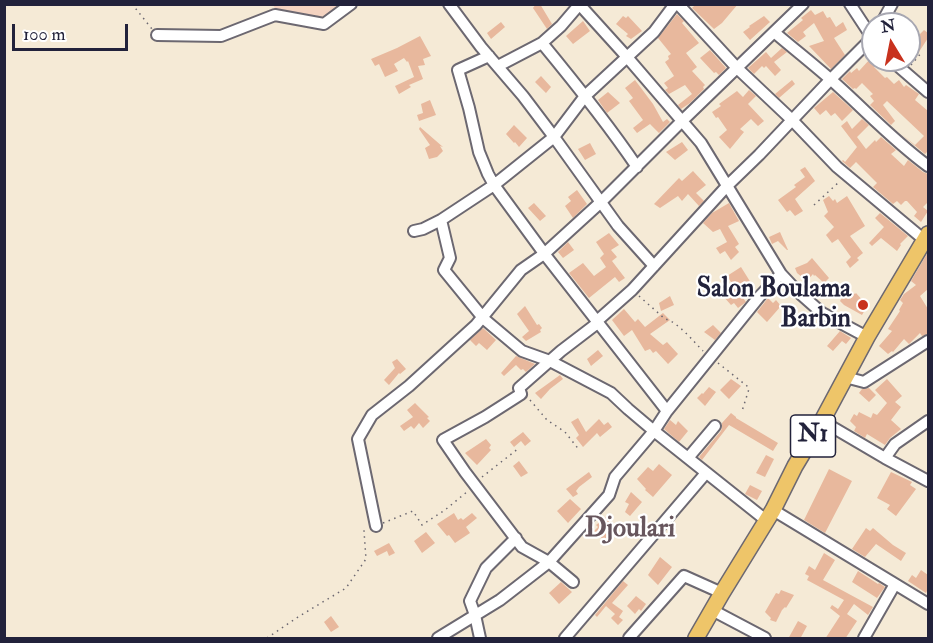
<!DOCTYPE html>
<style>
body{margin:0}
#map{position:relative;width:933px;height:643px;overflow:hidden;background:#f5ead6;font-family:"IM FELL Double Pica",serif}
canvas{display:block}
.frame{position:absolute;inset:0;border:6px solid #22223b;pointer-events:none}
.north{position:absolute;left:861px;top:12px;width:60px;height:60px;box-sizing:border-box;background:#fff;border:2px solid #a7a7b1;border-radius:50%;rotate:350deg;font-size:16px;font-weight:700;line-height:24px;text-align:center;color:#22223b}
.north::after{content:'';display:block;margin:auto;width:21px;height:27px;background:#c8321e;clip-path:polygon(50% 0,100% 100%,50% 72%,0 100%)}
.scale{position:absolute;left:12px;top:24px;width:116px;height:27px;box-sizing:border-box;border:3px solid #22223b;border-top:0;padding-left:8px;font-size:18px;line-height:21px;white-space:nowrap;color:#22223b;-webkit-text-stroke:4px #fff;paint-order:stroke}
</style>
<div id="map">
<canvas width="933" height="643"></canvas>
<div class="frame"></div>
<div class="north">N</div>
<div class="scale">100 m</div>
</div>
<script>
const ctx = document.querySelector('canvas').getContext('2d');
ctx.lineJoin = 'round';
function fillPath(path, color) {
  ctx.fillStyle = color;
  ctx.fill(path, 'evenodd');
}
function strokePath(path, color, width, dash) {
  ctx.strokeStyle = color;
  ctx.lineWidth = width;
  ctx.lineCap = dash ? 'butt' : 'round';
  ctx.setLineDash(dash || []);
  ctx.stroke(path);
}
function write(font, color, halo, rows, align = 'center') {
  ctx.font = font + ' "IM FELL Double Pica",serif';
  ctx.lineWidth = 4.5;
  ctx.setLineDash([]);
  ctx.textBaseline = 'middle';
  ctx.strokeStyle = halo;
  ctx.fillStyle = color;
  for (const [text, x, y, turn = 0] of rows) {
    ctx.save();
    ctx.translate(x, y);
    ctx.rotate((+turn || 0) * Math.PI / 180);
    ctx.textAlign = isNaN(turn) ? turn : align;
    if (halo) ctx.strokeText(text, 0, 0);
    ctx.fillText(text, 0, 0);
    ctx.restore();
  }
}
const built = new Path2D(`
 M 273,5 L 343,5 L 322,19 L 276,10 Z`);
const building = new Path2D(`
 M 536,4 L 540,4 L 552,24 L 547,29 L 533,8 Z
 M 696,4 L 738,4 L 722,23 L 714,29 L 692,8 Z
 M 811,10 L 815,15 L 823,11 L 827,18 L 830,17 L 836,27 L 843,22 L 847,30 L 834,38 L 845,55 L 831,69 L 809,46 L 824,41 L 814,23 L 803,32 L 806,36 L 798,42 L 787,33 L 803,20 L 801,18 Z
 M 677,14 L 684,21 L 682,23 L 699,43 L 686,53 L 697,67 L 692,71 L 705,85 L 703,87 L 704,89 L 690,103 L 681,109 L 678,105 L 692,94 L 685,85 L 669,94 L 665,90 L 668,88 L 664,83 L 674,76 L 665,62 L 669,59 L 668,56 L 671,54 L 658,38 Z
 M 623,16 L 626,18 L 628,16 L 642,31 L 631,39 L 626,36 L 628,34 L 616,24 Z
 M 764,16 L 770,22 L 750,40 L 743,32 L 750,27 L 749,26 Z
 M 583,21 L 590,31 L 573,44 L 566,36 Z
 M 501,22 L 505,27 L 491,39 L 487,33 Z
 M 924,30 L 928,33 L 928,38 L 915,58 L 909,52 L 909,45 Z
 M 420,36 L 431,56 L 423,59 L 425,65 L 418,66 L 423,79 L 409,85 L 411,87 L 399,94 L 395,86 L 414,77 L 408,61 L 407,62 L 404,58 L 394,64 L 398,71 L 385,77 L 379,64 L 375,66 L 371,59 L 397,48 Z
 M 782,48 L 787,52 L 774,62 L 781,70 L 775,76 L 766,66 L 764,68 L 762,66 L 754,74 L 748,68 L 766,52 L 771,58 Z
 M 710,50 L 726,68 L 719,75 L 716,72 L 714,73 L 700,58 Z
 M 870,59 L 883,60 L 874,67 L 885,78 L 887,77 L 894,84 L 899,80 L 904,87 L 906,85 L 919,94 L 915,100 L 928,111 L 928,151 L 925,154 L 901,134 L 915,145 L 924,136 L 887,101 L 883,105 L 895,121 L 891,125 L 870,105 L 874,101 L 870,96 L 873,94 L 862,83 L 856,89 L 855,88 L 853,89 L 842,79 L 850,71 L 851,73 L 857,68 L 859,71 Z
 M 541,76 L 551,87 L 546,93 L 535,82 Z
 M 635,80 L 653,104 L 663,122 L 667,119 L 670,122 L 659,133 L 650,124 L 637,133 L 633,128 L 643,120 L 629,101 L 633,98 L 625,88 Z
 M 792,80 L 795,84 L 779,98 L 775,94 Z
 M 749,90 L 756,96 L 748,104 L 764,121 L 758,126 L 751,119 L 740,129 L 744,132 L 730,149 L 719,137 L 727,130 L 718,117 L 716,118 L 712,112 L 721,106 L 719,104 L 737,91 L 743,97 Z
 M 608,92 L 620,103 L 607,113 L 598,100 Z
 M 833,92 L 853,110 L 842,121 L 835,113 L 831,116 L 826,110 L 820,115 L 814,108 Z
 M 430,100 L 436,115 L 419,121 L 417,115 L 423,113 L 421,104 Z
 M 862,119 L 869,125 L 857,137 L 866,149 L 875,140 L 876,142 L 881,137 L 896,150 L 891,154 L 904,166 L 908,160 L 923,172 L 928,174 L 928,202 L 923,207 L 928,211 L 921,222 L 914,216 L 917,212 L 907,201 L 905,201 L 901,205 L 897,201 L 893,204 L 873,187 L 877,183 L 856,162 L 850,168 L 842,161 L 843,160 L 845,162 L 857,147 L 841,126 L 847,121 L 852,129 Z
 M 514,125 L 527,138 L 519,147 L 515,142 L 514,143 L 506,134 Z
 M 420,127 L 443,147 L 440,146 L 443,151 L 437,157 L 429,159 L 425,148 L 430,145 L 419,129 Z
 M 682,142 L 688,150 L 675,160 L 666,152 Z
 M 590,143 L 596,154 L 585,160 L 578,149 Z
 M 805,167 L 815,181 L 795,199 L 803,211 L 795,216 L 790,210 L 787,212 L 778,200 L 796,187 L 794,185 L 805,177 L 800,170 Z
 M 693,171 L 706,185 L 696,193 L 704,201 L 699,206 L 688,194 L 682,201 L 678,196 L 660,208 L 654,204 L 679,178 L 682,181 Z
 M 577,190 L 587,204 L 573,218 L 565,206 L 571,201 L 568,197 Z
 M 829,196 L 833,201 L 835,199 L 837,203 L 847,196 L 865,226 L 850,236 L 863,253 L 857,258 L 859,260 L 850,268 L 846,262 L 851,257 L 838,239 L 832,243 L 826,235 L 834,227 L 824,216 L 828,212 L 823,200 Z
 M 534,203 L 546,216 L 540,221 L 528,208 Z
 M 729,203 L 739,221 L 728,226 L 739,244 L 735,247 L 739,252 L 731,260 L 725,251 L 720,254 L 716,248 L 727,242 L 720,229 L 713,232 L 703,223 L 712,213 Z
 M 880,213 L 908,236 L 900,244 L 901,245 L 897,251 L 881,238 L 872,246 L 869,243 L 884,227 L 875,218 Z
 M 780,232 L 788,250 L 787,250 L 778,241 L 772,244 L 769,237 Z
 M 609,233 L 619,245 L 611,250 L 617,257 L 612,261 L 625,278 L 619,282 L 615,277 L 589,298 L 569,273 L 583,263 L 594,276 L 606,267 L 600,258 L 604,254 L 596,242 Z
 M 568,242 L 574,250 L 563,258 L 558,252 Z
 M 928,252 L 928,289 L 920,296 L 928,309 L 928,334 L 922,336 L 920,333 L 909,344 L 904,339 L 893,352 L 892,351 L 888,354 L 879,346 L 892,331 L 888,329 L 900,311 L 899,310 L 903,303 L 900,300 L 904,294 L 916,285 L 911,281 Z
 M 812,258 L 829,278 L 824,283 L 815,275 L 814,276 L 813,274 L 807,281 L 797,273 L 795,268 L 807,263 Z
 M 741,267 L 751,283 L 738,291 L 746,302 L 738,308 L 734,303 L 731,305 L 723,296 L 735,288 L 727,276 Z
 M 847,289 L 855,294 L 856,293 L 865,303 L 863,306 L 866,308 L 862,315 L 844,305 L 840,301 Z
 M 670,296 L 674,305 L 661,311 L 659,303 Z
 M 768,298 L 773,303 L 776,300 L 781,306 L 767,322 L 757,312 Z
 M 525,306 L 537,325 L 539,324 L 542,328 L 540,330 L 541,332 L 526,341 L 522,337 L 529,331 L 517,314 Z
 M 624,309 L 635,322 L 638,319 L 645,327 L 663,313 L 670,320 L 650,334 L 663,345 L 667,342 L 678,354 L 668,364 L 656,351 L 653,353 L 650,349 L 645,351 L 632,330 L 624,336 L 612,320 Z
 M 713,325 L 721,333 L 715,340 L 704,332 Z
 M 483,328 L 496,340 L 487,350 L 479,343 L 476,346 L 470,340 Z
 M 840,331 L 851,338 L 846,344 L 842,341 L 833,351 L 827,346 Z
 M 598,350 L 603,356 L 591,366 L 587,359 Z
 M 516,356 L 535,364 L 526,372 L 523,369 L 521,370 L 516,365 L 504,376 L 501,373 Z
 M 397,359 L 406,369 L 400,374 L 399,373 L 389,385 L 384,380 L 395,368 L 392,362 Z
 M 560,375 L 563,379 L 550,389 L 541,399 L 535,393 Z
 M 731,379 L 741,386 L 729,399 L 720,390 Z
 M 887,379 L 902,396 L 895,402 L 901,407 L 891,420 L 901,429 L 890,438 L 885,445 L 867,434 L 865,438 L 854,431 L 856,427 L 850,421 L 854,414 L 857,416 L 859,412 L 871,418 L 873,413 L 877,415 L 887,403 L 875,390 Z
 M 709,387 L 716,392 L 705,406 L 697,398 L 702,393 L 703,394 Z
 M 869,388 L 876,395 L 869,402 L 859,393 L 862,389 Z
 M 415,403 L 429,417 L 427,418 L 430,421 L 423,428 L 419,423 L 414,429 L 411,426 L 404,431 L 400,426 L 413,417 L 407,410 Z
 M 731,413 L 736,417 L 736,418 L 778,443 L 773,451 L 729,425 L 702,460 L 699,457 L 721,431 L 722,427 L 722,423 Z
 M 578,418 L 586,432 L 599,419 L 604,425 L 608,422 L 612,427 L 600,437 L 597,433 L 583,447 L 576,438 L 579,435 L 571,422 Z
 M 670,420 L 676,425 L 678,421 L 688,431 L 679,442 L 664,429 Z
 M 523,432 L 531,441 L 525,446 L 521,441 L 514,447 L 510,442 Z
 M 486,439 L 491,445 L 489,448 L 491,450 L 477,465 L 465,453 Z
 M 766,455 L 774,459 L 765,477 L 756,473 Z
 M 519,461 L 528,473 L 521,477 L 513,466 Z
 M 659,464 L 672,475 L 653,497 L 645,490 L 646,489 L 637,479 L 648,467 L 653,471 Z
 M 829,469 L 852,481 L 825,533 L 804,520 Z
 M 589,472 L 592,477 L 579,487 L 576,491 L 578,494 L 573,497 L 566,489 Z
 M 891,472 L 912,482 L 910,485 L 916,489 L 896,516 L 887,509 L 890,505 L 877,498 Z
 M 750,485 L 762,491 L 757,500 L 745,494 Z
 M 631,492 L 642,502 L 630,516 L 625,512 L 629,504 L 625,502 Z
 M 570,499 L 581,509 L 568,523 L 557,511 Z
 M 454,513 L 458,520 L 461,518 L 463,520 L 472,513 L 477,518 L 466,527 L 470,533 L 455,543 L 449,535 L 447,536 L 437,524 Z
 M 606,517 L 617,532 L 607,543 L 594,531 L 598,527 L 596,525 Z
 M 866,528 L 870,531 L 873,528 L 893,545 L 906,553 L 901,561 L 876,544 L 865,557 L 852,549 Z
 M 426,532 L 435,543 L 422,553 L 414,541 Z
 M 389,543 L 395,553 L 389,556 L 387,551 L 377,556 L 374,551 Z
 M 824,553 L 835,560 L 823,580 L 873,607 L 868,615 L 854,604 L 847,614 L 857,621 L 845,639 L 825,639 L 840,616 L 830,608 L 832,605 L 838,609 L 844,600 L 807,580 L 809,576 L 805,574 L 809,566 L 815,570 Z
 M 660,557 L 672,567 L 658,585 L 648,575 Z
 M 921,570 L 928,575 L 928,589 L 926,593 L 908,581 L 912,575 L 916,578 Z
 M 858,571 L 878,584 L 879,583 L 885,587 L 877,598 L 852,582 Z
 M 623,581 L 628,585 L 612,603 L 623,611 L 619,617 L 623,620 L 618,625 L 611,618 L 615,614 L 606,606 L 597,617 L 595,615 Z
 M 561,582 L 572,592 L 559,604 L 549,593 Z
 M 781,590 L 794,595 L 786,608 L 785,607 L 782,610 L 776,622 L 770,620 L 771,618 L 765,612 L 776,593 L 779,594 Z
 M 636,596 L 646,604 L 641,611 L 639,609 L 635,614 L 627,606 Z
 M 331,616 L 339,627 L 331,632 L 324,622 Z
 M 798,621 L 807,626 L 800,639 L 788,639 Z`);
const path = new Path2D(`
 M 132,4 L 152,29
 M 911,65 L 922,52
 M 814,205 L 839,182
 M 639,296 L 665,319 C 677,321 694,342 703,351
 M 718,363 L 747,386 L 749,389 L 742,411
 M 530,400 L 547,420 L 565,432 L 580,451
 M 482,477 L 519,448
 M 383,523 L 413,511 L 422,525 L 445,510 L 468,491
 M 267,638 L 298,617 L 346,588 L 366,559 L 364,531 L 368,529`);
const minor = new Path2D(`
 M 449,4 L 481,47 L 523,96 L 554,137 L 618,226 L 654,266
 M 579,4 L 627,57 L 682,121 L 701,143 L 781,274 L 796,290 L 822,313 L 867,337
 M 678,4 L 737,68 L 792,120 L 837,167 L 928,243
 M 850,4 L 873,39
 M 881,24 L 892,4
 M 774,32 C 795,50 817,67 838,86 C 869,114 894,141 928,166
 M 157,35 L 221,36 L 275,15 L 324,24 L 351,4
 M 542,43 L 561,26 L 579,5
 M 489,56 L 458,70 L 469,108 L 479,152 L 488,174 L 494,185 L 546,256 L 667,411
 M 891,60 L 928,92
 M 498,66 L 542,43 C 575,83 608,124 637,167
 M 441,220 L 450,258 L 444,270 L 484,319 L 522,351 L 550,361 L 611,393 L 628,409 L 654,431 L 767,521
 M 414,231 L 423,229 L 441,220 L 494,185 L 554,137 L 585,96 L 654,32 L 675,4
 M 845,377 L 864,382 L 928,341
 M 822,421 L 885,458 L 928,481
 M 688,458 L 715,426
 M 885,458 L 895,444 L 928,421
 M 773,510 L 928,604
 M 376,526 L 358,439 L 372,415 L 409,386 L 476,325 L 521,270 L 544,254 L 601,202 L 682,121 L 803,4
 M 573,582 L 549,562 L 522,547 L 465,472 L 443,440 L 485,417 L 521,394 L 519,388 L 561,351 L 595,325 L 597,321 L 632,290 L 727,186 L 759,155 L 830,80 L 873,37
 M 712,610 L 765,638
 M 438,638 L 500,600 L 549,562 L 609,495 L 615,477 L 654,431 L 667,411 L 759,297 L 781,274
 M 480,638 L 475,615 L 470,601 L 486,568 L 516,538
 M 565,638 L 706,473
 M 629,638 L 684,576 L 722,593
 M 864,638 L 895,584`);
const highway = new Path2D(`
 M 696,638 L 722,593 L 773,510 L 795,466 L 822,421 L 867,337 L 928,234`);
const markers = [
 [863,305,6,"#c8321e"]
];
const shields = [
 [813,436,45]
];
const shieldNames = [
 ["N1",813,436]
];
const poiNames = [
 ["Salon Boulama",851,290],
 ["Barbin",851,320]
];
const neighbourhoodNames = [
 ["Djoulari",630,530]
];
fillPath(built, '#f4d3c1');
fillPath(building, '#e8b89d');
strokePath(minor, '#6c6871', 14);
strokePath(highway, '#6c6871', 18);
strokePath(path, '#6c6871', 1.5, [1.5, 4.5]);
strokePath(minor, '#fff', 10);
strokePath(highway, '#eec569', 15);
for (const [x, y, r, color] of markers) {
  const dot = new Path2D();
  dot.arc(x, y, r, 0, 2 * Math.PI);
  ctx.fillStyle = color;
  ctx.fill(dot);
  strokePath(dot, '#fff', 2);
}
for (const [x, y, w] of shields) {
  const box = new Path2D();
  box.roundRect(x - w / 2, y - 21, w, 42, 4.5);
  ctx.fillStyle = '#fff';
  ctx.fill(box);
  strokePath(box, '#22223b', 1.5);
}
write('bold 24px', '#22223b', null, shieldNames);
write('bold 26px', '#22223b', '#fff', poiNames, 'right');
write('bold 27px', '#67565d', '#fff', neighbourhoodNames);
</script>
